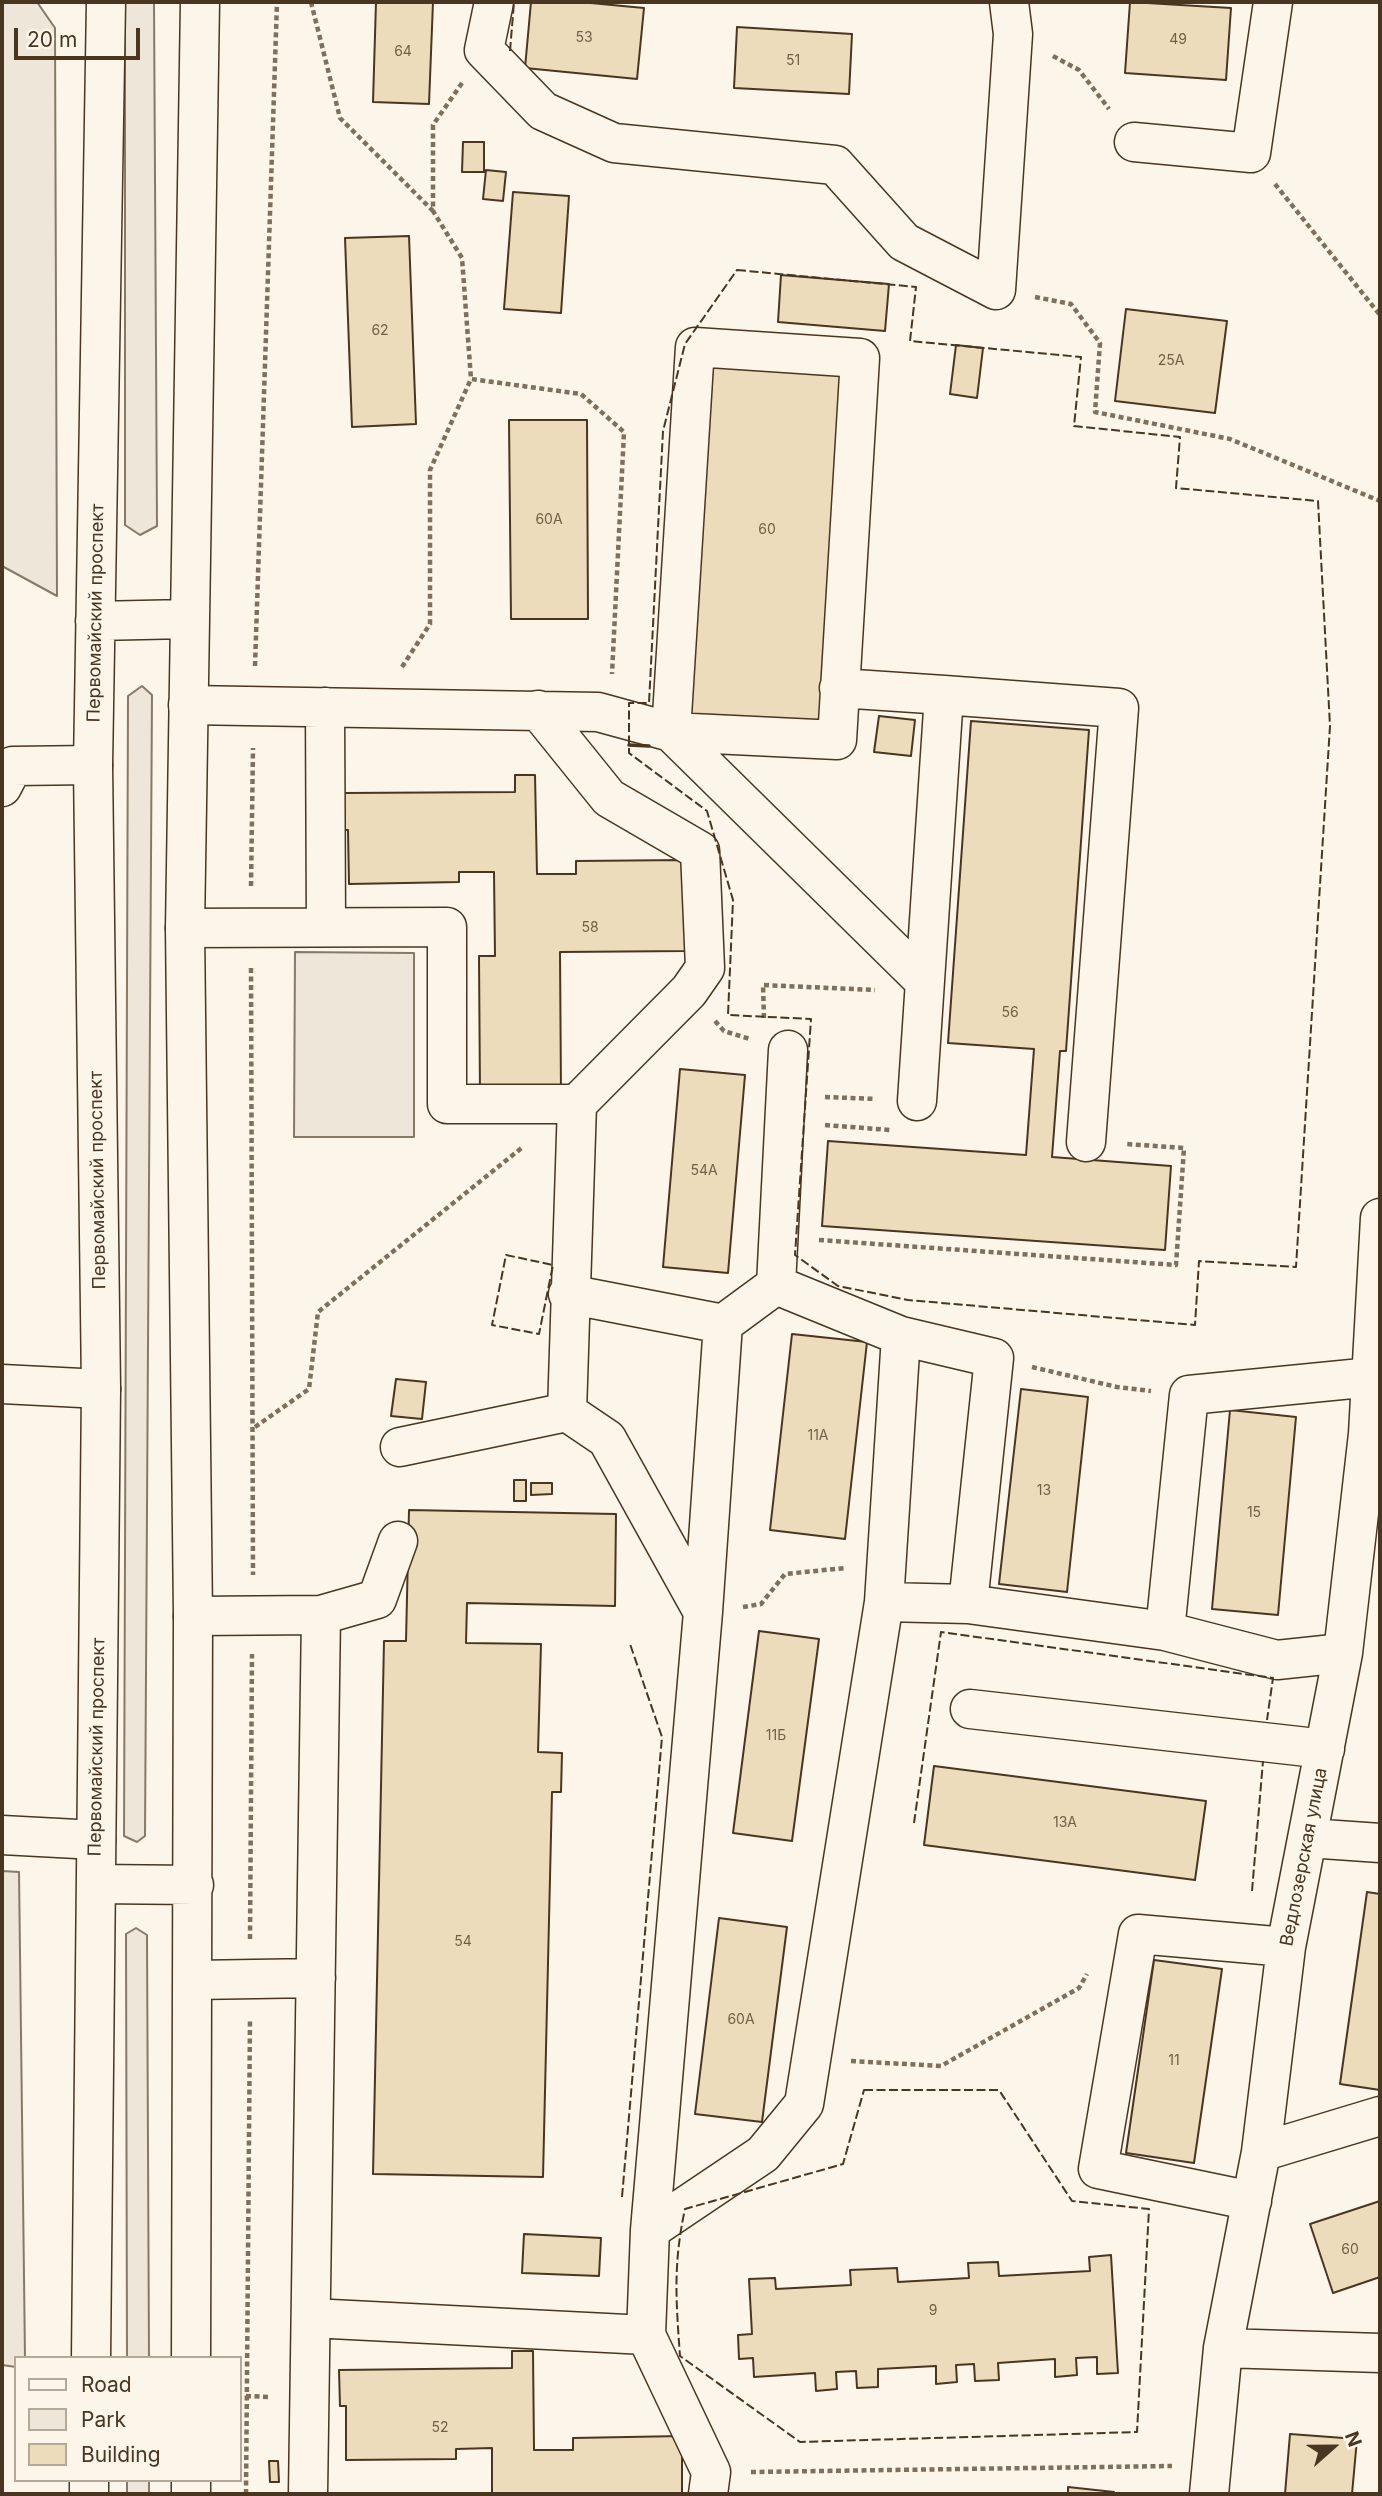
<!DOCTYPE html>
<meta charset="utf-8">
<style>
body{margin:0}
#map{position:relative;width:1382px;height:2496px;overflow:hidden;background:#fbf6e9;font-family:Inter,sans-serif}
canvas{display:block}
.frame{position:absolute;inset:0;border:4px solid #4a3520;pointer-events:none}
.legend{position:absolute;left:14px;top:2356px;width:228px;height:126px;box-sizing:border-box;background:#fbf6e9;border:2px solid #b4a999;margin:0;padding:9px 12px;list-style:none;font-size:21px;color:#4a3520}
.legend li{display:flex;align-items:center;gap:14px;height:35px}
.legend b{width:35px;border:2px solid #b4a999}
.north{position:absolute;left:1298px;top:2412px;width:70px;height:70px;-webkit-text-stroke:5px #fbf6e9;paint-order:stroke;rotate:69deg;font-size:19px;font-weight:700;line-height:28px;text-align:center;color:#4a3520}
.north::after{content:'';display:block;margin:auto;width:24px;height:32px;background:#4a3520;clip-path:polygon(50% 0,100% 100%,50% 72%,0 100%)}
.scale{position:absolute;left:14px;top:28px;width:126px;height:32px;box-sizing:border-box;border:4px solid #4a3520;border-top:0;padding-left:9px;font-size:21px;line-height:24px;white-space:nowrap;color:#4a3520;-webkit-text-stroke:5px #fbf6e9;paint-order:stroke}
</style>
<div id="map">
<canvas width="1382" height="2496"></canvas>
<div class="frame"></div>
<ul class="legend">
<li><b style="height:9px;background:#fbf6e9"></b>Road</li>
<li><b style="height:19px;background:#ede6d9"></b>Park</li>
<li><b style="height:19px;background:#ecdcbc"></b>Building</li>
</ul>
<div class="north">N</div>
<div class="scale">20 m</div>
</div>
<script>
const ctx = document.querySelector('canvas').getContext('2d');
ctx.lineJoin = 'round';
function fillPath(path, color) {
  ctx.fillStyle = color;
  ctx.fill(path, 'evenodd');
}
function strokePath(path, color, width, dash) {
  ctx.strokeStyle = color;
  ctx.lineWidth = width;
  ctx.lineCap = dash ? 'butt' : 'round';
  ctx.setLineDash(dash || []);
  ctx.stroke(path);
}
function write(font, color, halo, rows, align = 'center') {
  ctx.font = font + ' Inter,sans-serif';
  ctx.lineWidth = 5;
  ctx.setLineDash([]);
  ctx.textBaseline = 'middle';
  ctx.strokeStyle = halo;
  ctx.fillStyle = color;
  for (const [text, x, y, turn = 0] of rows) {
    ctx.save();
    ctx.translate(x, y);
    ctx.rotate((+turn || 0) * Math.PI / 180);
    ctx.textAlign = isNaN(turn) ? turn : align;
    if (halo) ctx.strokeText(text, 0, 0);
    ctx.fillText(text, 0, 0);
    ctx.restore();
  }
}
const green = new Path2D(`
 M 2,2 L 37,2 L 55,28 L 57,596 L 2,566 Z
 M 125,2 L 154,2 L 157,526 L 140,535 L 125,525 Z
 M 142,686 L 152,695 L 145,1836 L 137,1842 L 124,1836 L 128,696 Z
 M 295,952 L 414,953 L 414,1137 L 294,1137 Z
 M 2,1871 L 19,1872 L 25,2358 L 16,2358 L 16,2367 L 2,2365 Z
 M 136,1928 L 147,1935 L 149,2358 L 127,2358 L 126,1934 Z
 M 127,2480 L 149,2480 L 149,2494 L 127,2494 Z`);
const building = new Path2D(`
 M 376,2 L 433,2 L 429,104 L 373,102 Z
 M 531,2 L 580,2 L 644,8 L 637,79 L 525,68 Z
 M 1130,2 L 1231,8 L 1226,80 L 1125,73 Z
 M 737,27 L 852,34 L 849,94 L 734,88 Z
 M 463,142 L 484,142 L 484,172 L 462,172 Z
 M 486,170 L 506,172 L 503,201 L 483,199 Z
 M 513,192 L 569,196 L 561,313 L 504,309 Z
 M 409,236 L 416,424 L 352,427 L 345,238 Z
 M 781,275 L 889,284 L 885,331 L 778,322 Z
 M 1126,309 L 1227,321 L 1215,413 L 1115,401 Z
 M 956,345 L 983,348 L 977,398 L 950,394 Z
 M 713,362 L 843,370 L 820,727 L 690,719 Z
 M 509,420 L 587,420 L 588,619 L 511,619 Z
 M 879,716 L 915,720 L 911,756 L 874,752 Z
 M 971,721 L 1089,730 L 1066,1051 L 1060,1051 L 1052,1157 L 1171,1166 L 1165,1250 L 822,1226 L 828,1141 L 1026,1155 L 1034,1049 L 948,1043 Z
 M 515,775 L 535,775 L 537,874 L 576,874 L 576,861 L 685,860 L 686,951 L 560,952 L 561,1094 L 480,1095 L 479,956 L 495,956 L 494,872 L 459,872 L 459,882 L 349,884 L 348,830 L 342,830 L 343,793 L 515,792 Z
 M 680,1069 L 745,1075 L 728,1273 L 663,1267 Z
 M 792,1334 L 867,1342 L 845,1539 L 770,1530 Z
 M 396,1379 L 426,1382 L 422,1419 L 391,1416 Z
 M 1021,1389 L 1088,1397 L 1067,1592 L 999,1584 Z
 M 1230,1410 L 1296,1417 L 1278,1615 L 1212,1609 Z
 M 514,1480 L 526,1480 L 526,1501 L 514,1501 Z
 M 531,1483 L 552,1483 L 552,1494 L 531,1495 Z
 M 409,1510 L 616,1514 L 615,1606 L 467,1603 L 466,1643 L 541,1644 L 538,1752 L 562,1753 L 561,1792 L 552,1792 L 543,2177 L 373,2174 L 384,1641 L 406,1641 Z
 M 759,1631 L 819,1639 L 792,1841 L 733,1833 Z
 M 934,1766 L 1206,1801 L 1195,1880 L 924,1845 Z
 M 1367,1892 L 1380,1894 L 1380,2090 L 1340,2084 Z
 M 719,1918 L 787,1927 L 762,2122 L 695,2114 Z
 M 1154,1960 L 1222,1969 L 1194,2163 L 1126,2153 Z
 M 1380,2201 L 1380,2277 L 1333,2293 L 1310,2224 Z
 M 524,2234 L 601,2238 L 599,2276 L 522,2273 Z
 M 1111,2255 L 1118,2373 L 1097,2374 L 1097,2357 L 1076,2358 L 1077,2375 L 1055,2377 L 1055,2359 L 998,2363 L 999,2380 L 975,2381 L 974,2364 L 956,2365 L 957,2382 L 936,2384 L 936,2366 L 878,2369 L 878,2387 L 857,2388 L 856,2371 L 836,2372 L 837,2389 L 816,2391 L 815,2373 L 754,2377 L 753,2358 L 739,2359 L 738,2335 L 752,2334 L 749,2279 L 775,2278 L 776,2289 L 851,2285 L 850,2270 L 897,2268 L 898,2282 L 969,2278 L 968,2263 L 998,2262 L 999,2276 L 1090,2271 L 1089,2257 Z
 M 512,2351 L 533,2351 L 534,2450 L 573,2450 L 573,2438 L 682,2436 L 682,2494 L 492,2494 L 492,2448 L 456,2449 L 456,2459 L 346,2460 L 346,2406 L 340,2406 L 339,2370 L 512,2368 Z
 M 1290,2434 L 1357,2439 L 1352,2494 L 1285,2494 Z
 M 269,2461 L 278,2461 L 279,2482 L 270,2482 Z
 M 1068,2487 L 1114,2492 L 1114,2494 L 1068,2494 Z`);
const path = new Path2D(`
 M 311,2 L 340,118 L 433,211
 M 1053,56 L 1079,70 L 1109,109
 M 462,83 L 433,125 L 433,211 L 462,258 L 471,379
 M 1275,184 L 1380,315
 M 1035,297 L 1071,304 L 1100,343 L 1095,412 L 1230,439 L 1380,501
 M 255,666 L 277,2
 M 402,667 L 430,624 L 430,470 L 471,379 L 581,394 L 624,432 L 612,674
 M 251,886 L 253,748
 M 251,968 L 253,1575
 M 764,1018 L 763,985 L 875,990
 M 715,1021 L 724,1031 L 750,1039
 M 825,1097 L 876,1099
 M 825,1125 L 890,1130
 M 819,1240 L 1176,1265 L 1184,1148 L 1126,1144
 M 1032,1367 L 1117,1387 L 1151,1391
 M 255,1427 L 309,1389 L 318,1312 L 524,1146
 M 743,1607 L 761,1604 L 785,1574 L 845,1568
 M 250,1939 L 252,1654
 M 851,2061 L 941,2066 L 1079,1988 L 1087,1974
 M 246,2396 L 270,2397
 M 751,2472 L 1172,2466
 M 246,2494 L 250,2018`);
const minor = new Path2D(`
 M 494,2 L 484,50 L 543,111 L 614,143 L 835,165 L 904,242 L 996,290 L 1013,34 L 1009,2
 M 1134,142 L 1251,153 L 1273,2
 M 839,688 L 944,695 L 917,1101
 M 944,695 L 1119,708 L 1086,1142
 M 188,705 L 598,712 L 671,732 L 837,740 L 860,358 L 695,347 L 671,732 L 925,982
 M 325,707 L 326,927
 M 538,710 L 609,798 L 700,851 L 705,968 L 689,991 L 577,1104 L 567,1412
 M 2,787 L 13,766 L 93,765
 M 185,928 L 447,927 L 447,1104 L 577,1104
 M 776,1285 L 901,1336 L 994,1358 L 968,1604
 M 776,1285 L 788,1050
 M 568,1294 L 723,1324 L 776,1285
 M 2,1384 L 101,1389
 M 400,1447 L 567,1412 L 607,1439 L 703,1612
 M 884,1602 L 968,1604 L 1165,1631 L 1277,1660 L 1343,1653
 M 193,1616 L 321,1615 L 377,1599 L 398,1541
 M 1165,1631 L 1189,1395 L 1372,1377
 M 970,1709 L 1325,1749
 M 2,1835 L 96,1840
 M 1308,1838 L 1380,1843
 M 194,1980 L 316,1978
 M 1261,2152 L 1380,2116
 M 1252,2201 L 1098,2169 L 1138,1934 L 1286,1947
 M 650,2230 L 763,2154 L 804,2104 L 884,1602 L 901,1336
 M 311,2318 L 646,2335
 M 1223,2348 L 1380,2353
 M 308,2494 L 321,1615
 M 708,2494 L 711,2472 L 646,2335 L 650,2230 L 703,1612 L 723,1324
 M 1209,2494 L 1223,2348 L 1261,2152 L 1286,1947 L 1343,1653 L 1368,1434 L 1380,1218`);
const major = new Path2D(`
 M 95,621 L 188,619
 M 96,1884 L 194,1885
 M 91,2358 L 101,1389 L 93,765 L 106,2
 M 191,2358 L 193,1616 L 185,928 L 200,2
 M 89,2494 L 89,2480
 M 191,2494 L 191,2480`);
const fence = new Path2D(`
 M 510,51 L 514,2
 M 737,270 L 916,287 L 910,341 L 1081,357 L 1074,426 L 1180,437 L 1176,488 L 1318,501 L 1330,726 L 1296,1267 L 1199,1261 L 1195,1325 L 908,1300 L 838,1286 L 795,1255 L 811,1019 L 728,1015 L 733,900 L 707,811 L 629,753 L 629,703 L 649,703 L 663,431 L 685,344 Z
 M 506,1255 L 553,1265 L 539,1334 L 492,1325 Z
 M 914,1823 L 941,1632 L 1273,1678 L 1267,1720
 M 1252,1891 L 1263,1761
 M 864,2090 L 999,2090 L 1072,2201 L 1149,2209 L 1137,2432 L 800,2442 L 680,2356 C 676,2301 673,2264 685,2209 L 843,2164 Z
 M 622,2197 L 662,1737 L 630,1644`);
const wall = new Path2D(`
 M 629,745 L 649,746`);
const numberNames = [
 ["53",584,38],
 ["49",1178,40],
 ["64",403,52],
 ["51",793,61],
 ["62",380,331],
 ["25А",1171,361],
 ["60А",549,520],
 ["60",767,530],
 ["58",590,928],
 ["56",1010,1013],
 ["54А",704,1171],
 ["11А",818,1436],
 ["13",1044,1491],
 ["15",1254,1513],
 ["11Б",776,1736],
 ["13А",1065,1823],
 ["54",463,1942],
 ["60А",741,2020],
 ["11",1174,2061],
 ["60",1350,2250],
 ["9",933,2311],
 ["52",440,2428]
];
const streetNames = [
 ["Первомайский проспект",96,613,-89],
 ["Первомайский проспект",98,1180,-91],
 ["Первомайский проспект",97,1747,-89],
 ["Ведлозерская улица",1304,1857,-79]
];
fillPath(green, '#ede6d9');
strokePath(green, '#887966', 2);
fillPath(building, '#ecdcbc');
strokePath(building, '#4a3520', 2);
strokePath(minor, '#4a3520', 41);
strokePath(major, '#4a3520', 41);
strokePath(path, '#7f6f5c', 4.5, [5, 3.5]);
strokePath(minor, '#fbf6e9', 38);
strokePath(major, '#fbf6e9', 38);
strokePath(fence, '#4a3520', 2, [9, 3.5]);
strokePath(wall, '#4a3520', 3.5);
write('14px', '#725f47', null, numberNames);
write('18px', '#4a3520', '#fbf6e9', streetNames);
</script>
